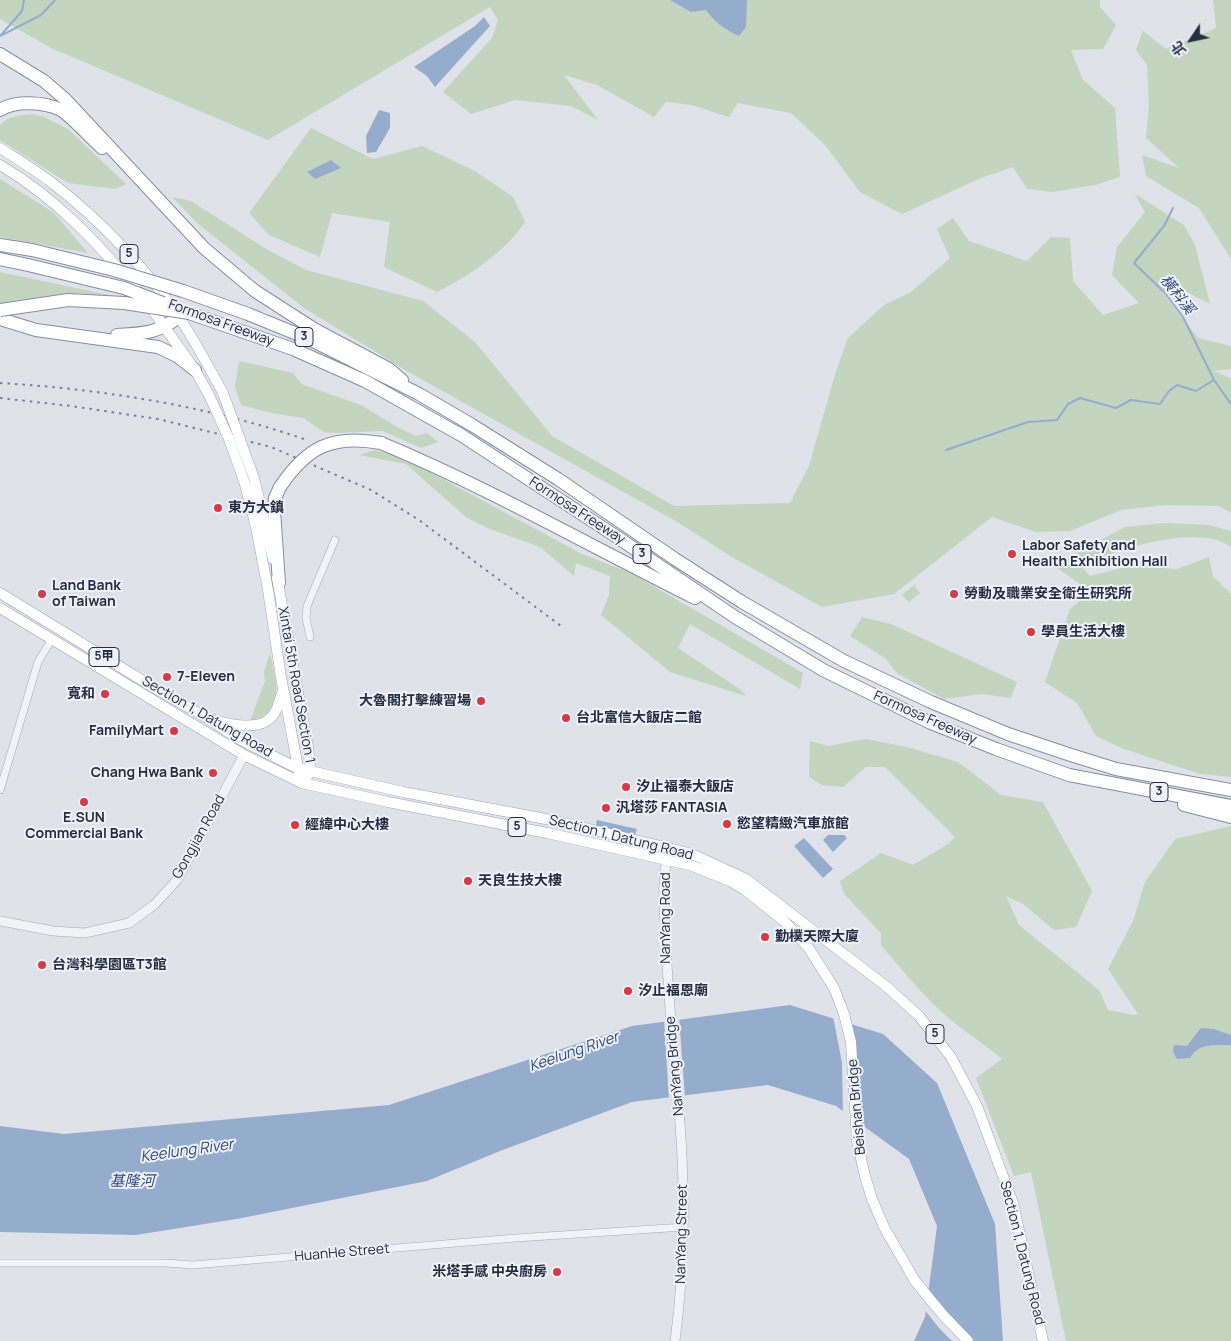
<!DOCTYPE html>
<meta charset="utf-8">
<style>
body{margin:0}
#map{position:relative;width:1231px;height:1341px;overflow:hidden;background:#dfe2e9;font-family:Manrope,"Noto Sans TC",sans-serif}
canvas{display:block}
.north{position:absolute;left:1166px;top:15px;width:50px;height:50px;-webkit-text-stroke:4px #eef1f7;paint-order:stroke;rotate:236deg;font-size:14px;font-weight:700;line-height:20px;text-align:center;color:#262e42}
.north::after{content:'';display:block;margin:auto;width:18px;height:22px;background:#262e42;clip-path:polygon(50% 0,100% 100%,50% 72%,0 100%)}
</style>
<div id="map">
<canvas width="1231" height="1341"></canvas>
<div class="north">北</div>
</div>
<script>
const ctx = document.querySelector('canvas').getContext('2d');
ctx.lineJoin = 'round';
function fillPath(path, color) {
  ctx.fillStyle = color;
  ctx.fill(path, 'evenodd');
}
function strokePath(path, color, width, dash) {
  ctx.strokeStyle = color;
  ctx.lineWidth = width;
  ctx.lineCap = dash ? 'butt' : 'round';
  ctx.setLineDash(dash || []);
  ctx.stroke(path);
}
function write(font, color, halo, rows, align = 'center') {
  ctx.font = font + ' Manrope,"Noto Sans TC",sans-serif';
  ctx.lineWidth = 4;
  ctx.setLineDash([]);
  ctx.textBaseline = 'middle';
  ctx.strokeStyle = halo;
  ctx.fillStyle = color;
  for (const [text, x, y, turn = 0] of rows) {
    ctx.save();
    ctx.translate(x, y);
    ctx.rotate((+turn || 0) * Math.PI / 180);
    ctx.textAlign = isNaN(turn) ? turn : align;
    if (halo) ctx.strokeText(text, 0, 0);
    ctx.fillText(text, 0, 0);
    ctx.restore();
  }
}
const green = new Path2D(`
 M 0,0 L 1100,0 L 1100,7 L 1116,25 L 1103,49 L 1071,50 L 1083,80 L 1115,108 L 1120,177 L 1095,185 L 1053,192 L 1027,189 L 1013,167 L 981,178 L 902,214 L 860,192 L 825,145 L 791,113 L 738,103 L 729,117 L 692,105 L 666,102 L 654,117 L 597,85 L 564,75 L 598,120 L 571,106 L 515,100 L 471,114 L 443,92 L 492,38 L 498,20 L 490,7 L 268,140 L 51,48 L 0,19 Z
 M 1213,0 L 1231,0 L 1231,259 L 1199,208 L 1146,176 L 1142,155 L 1179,168 L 1146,138 L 1149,105 L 1147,65 L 1136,50 L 1143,31 L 1166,49 L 1216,28 Z
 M 32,114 L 44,117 L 68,129 L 126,184 L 115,189 L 68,183 L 0,140 L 0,125 C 8,116 20,115 32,114 Z
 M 311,128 L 373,159 L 422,146 L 475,171 L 513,197 L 525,222 C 504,253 470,275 437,292 L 384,267 L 390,222 L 332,213 L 320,257 L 269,235 L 249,213 Z
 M 0,179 L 53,212 L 88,253 L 0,237 Z
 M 1135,194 L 1184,225 L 1195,245 L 1210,304 L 1185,291 L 1162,292 L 1198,338 L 1231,346 L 1231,369 L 1214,371 L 1231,378 L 1231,513 L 1219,506 L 1164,505 L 1121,510 L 1070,531 L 1036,532 L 992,517 L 894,594 L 822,607 L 732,557 L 679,523 L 405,370 L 304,308 L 197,223 L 172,197 L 191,201 L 268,250 L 306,270 L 423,301 L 475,342 L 552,436 L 674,506 L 790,503 L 809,466 L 836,371 L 848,338 L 884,305 L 911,292 L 950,258 L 937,229 L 953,218 L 969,241 L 1027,261 L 1051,237 L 1070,238 L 1073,281 L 1103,315 L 1139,303 L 1112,275 L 1117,247 L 1145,212 Z
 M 0,272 L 109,295 L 70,293 L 0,304 Z
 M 239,361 L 293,373 L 301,384 L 361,405 L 399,428 L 416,436 L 427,433 L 438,442 L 421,448 L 383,431 L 334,433 L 324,432 L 303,418 L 271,413 L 241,405 L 235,387 Z
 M 375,450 L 400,456 L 582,554 L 631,573 L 803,673 L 800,689 L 690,624 L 678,648 L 741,690 L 746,696 L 670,672 L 601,615 L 609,595 L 610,576 L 576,563 L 574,576 L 540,547 L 490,529 L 467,518 L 406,464 L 359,455 Z
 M 1164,523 L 1209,525 L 1231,531 L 1231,547 C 1198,522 1115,550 1081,566 L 1090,576 L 1130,566 L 1177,569 L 1209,557 L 1213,576 L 1231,594 L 1231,777 L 1200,774 L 1124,749 L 1096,736 L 1077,703 L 1045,682 L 1070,609 L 1091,592 L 1056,567 L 1085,548 L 1125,527 Z
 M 914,585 L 920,593 L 909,602 L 902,595 Z
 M 862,617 L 891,624 L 1017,682 L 1011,698 L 982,694 L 944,699 L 898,674 L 885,658 L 850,636 Z
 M 270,653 C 276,680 287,713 250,721 L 265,681 L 264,672 Z
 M 866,739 L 907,747 L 958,762 L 1001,795 L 1043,802 L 1092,891 L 1076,927 L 1054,930 L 1023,904 L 1006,896 L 1019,925 L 1099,990 L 1108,1010 L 1134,1015 L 1138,1014 L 1108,969 L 1133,921 L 1145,882 L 1175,839 L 1231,826 L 1231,1035 L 1214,1029 L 1195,1051 L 1201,1046 L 1231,1045 L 1231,1341 L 1066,1341 L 1031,1172 L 1014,1176 L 976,1078 L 1002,1059 C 987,1046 971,1036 956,1024 C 927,1001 905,973 881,945 L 881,933 L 844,894 L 840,881 L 881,853 L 913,865 L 948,844 L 955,837 L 885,767 L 866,767 L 843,787 L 822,785 L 809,777 L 810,741 L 828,746 Z`);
const water = new Path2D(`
 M 670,0 L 747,0 L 746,27 L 739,36 C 725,30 715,22 706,10 L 691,12 Z
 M 484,17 L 490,26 L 435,87 L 427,76 L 414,67 L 475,26 Z
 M 379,110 L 390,113 L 390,128 L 376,152 L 367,153 L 366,136 Z
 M 331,160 L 341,168 L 315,179 L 307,172 Z
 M 597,820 L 637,829 L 634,838 L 595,828 Z
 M 828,835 L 844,835 L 847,838 L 833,852 L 823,840 Z
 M 804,838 L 833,869 L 823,878 L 794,846 Z
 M 790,1005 L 883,1034 L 937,1083 L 995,1224 L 1003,1341 L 914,1341 L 925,1317 L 937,1226 L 909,1159 L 836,1106 L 768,1085 L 632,1102 L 500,1151 L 427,1181 L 242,1218 L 136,1235 L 0,1232 L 0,1126 L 64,1134 L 389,1105 L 632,1026 Z
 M 1201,1028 L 1214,1029 L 1231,1035 L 1231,1045 C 1213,1046 1200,1042 1190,1058 L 1177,1059 L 1173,1052 L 1174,1045 L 1187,1046 Z`);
const pier = new Path2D(`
 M 833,1016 L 849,1020 L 860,1127 L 843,1114 L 842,1063 Z
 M 679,1017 L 685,1098 L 669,1100 L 664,1019 Z
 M 926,1294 L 969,1341 L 952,1341 L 939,1328 L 924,1309 Z`);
const stream = new Path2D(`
 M 1,35 L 22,11 L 24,0
 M 0,36 L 41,15 L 55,0
 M 1173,208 L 1164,226 L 1134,263 L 1165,293 L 1183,317 L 1214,380 L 1231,404
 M 946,450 L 1028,422 L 1057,420 L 1068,404 L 1080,398 L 1116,408 L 1131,400 L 1160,404 L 1169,391 L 1177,385 L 1196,391 L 1214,380`);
const minor = new Path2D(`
 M 310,637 L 306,618 L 307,606 L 335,540
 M 0,790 L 38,662 L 52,639
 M 0,1263 L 166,1263 L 193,1265 L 516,1238 L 684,1227`);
const tertiary = new Path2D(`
 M 667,860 C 662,881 664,903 665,924 C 667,975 671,1025 676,1076 C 685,1166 687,1251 675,1341
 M 0,921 L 53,931 L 85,933 L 129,923 L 154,905 L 177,880 L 244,755`);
const primary = new Path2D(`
 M 0,148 C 17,159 35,170 51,182 C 100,220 144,266 179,317 C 195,341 209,367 223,393
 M 0,165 C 55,197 100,245 140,294
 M 149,305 L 195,370 L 209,395
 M 254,478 L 273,559
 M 245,484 L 256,527 L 268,590 L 281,677 L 299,773
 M 277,578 L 308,747 L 311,772 L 307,777
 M 0,593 L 158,690 L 209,719 L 239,739 L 297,768 L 403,792 L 551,820 L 669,848 L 692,854 L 746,879 L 887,987 L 919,1016 L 951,1057 L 977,1106 L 1013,1203 L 1043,1341
 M 0,608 L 244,755 L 302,783 L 388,802 L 547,833 L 690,865 L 730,881 L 745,890 L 784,921 L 808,947 L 834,988 L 844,1014 L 851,1042 L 857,1141 L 865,1176 L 872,1199 L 884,1227 L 915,1281 L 943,1315 L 968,1341
 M 218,721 C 230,725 257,729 268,720 C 277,714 279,702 282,693`);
const motorway = new Path2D(`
 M 0,54 L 44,81 L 65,99 L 204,248 L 255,291 L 314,329 L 389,369 L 402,380
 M 0,110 C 15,100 45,102 61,110 C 72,117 92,139 102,148
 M 0,245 L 32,250
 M 0,259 L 28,265
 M 183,291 L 248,314 L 309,339 L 419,394 L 472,425 L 558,479 L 675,559 L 742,602 L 844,661 L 931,702 L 1008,734 L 1071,755 L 1116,769 L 1231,790
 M 189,313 L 293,349 L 365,381 L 461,435 L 614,535 L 735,617 L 823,670 L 931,723 L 996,749 L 1069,775 L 1231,806
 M 0,319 L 36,330 L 158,347 L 177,356 L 195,370
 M 117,335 C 145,333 155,334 179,317
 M 381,443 C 489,488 590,546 695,598
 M 279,583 L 274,510 L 275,498 L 280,487
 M 1184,805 L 1231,817`);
const rail = new Path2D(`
 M 0,383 C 102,389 207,406 304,439
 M 0,398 L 71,406 L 158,419 L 271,447 L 371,490 L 419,520 L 561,626`);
const primaryBridge = new Path2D(`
 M 223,393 L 254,478
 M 209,395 L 229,439 L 245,484`);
const motorwayBridge = new Path2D(`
 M 32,250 L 114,270 L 183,291
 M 28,265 L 124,288 L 163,303
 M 0,310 L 68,300 L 124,303 L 189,313
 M 280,487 C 307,447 332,434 381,443`);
const markers = [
 [218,508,5,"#d93944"],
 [1012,554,5,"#d93944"],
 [42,594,5,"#d93944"],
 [954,594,5,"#d93944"],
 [1031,632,5,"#d93944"],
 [167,677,5,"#d93944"],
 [105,694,5,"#d93944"],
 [481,701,5,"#d93944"],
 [566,718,5,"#d93944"],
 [174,731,5,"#d93944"],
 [213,773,5,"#d93944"],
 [626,787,5,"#d93944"],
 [84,802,5,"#d93944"],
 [606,808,5,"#d93944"],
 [727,824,5,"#d93944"],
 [295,825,5,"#d93944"],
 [468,881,5,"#d93944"],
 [765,937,5,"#d93944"],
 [42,965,5,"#d93944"],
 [628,991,5,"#d93944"],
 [557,1272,5,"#d93944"]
];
const shields = [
 [129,254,18],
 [304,337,18],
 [642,554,18],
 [104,657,30],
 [1159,792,18],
 [517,827,18],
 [935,1034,18]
];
const shieldNames = [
 ["5",129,254],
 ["3",304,337],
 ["3",642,554],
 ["5甲",104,657],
 ["3",1159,792],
 ["5",517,827],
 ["5",935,1034]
];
const streetNames = [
 ["Formosa Freeway",221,323,20],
 ["Formosa Freeway",577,511,33],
 ["Xintai 5th Road Section 1",296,685,80],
 ["Section 1, Datung Road",207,717,30],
 ["Formosa Freeway",925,718,24],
 ["Gongjian Road",199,837,-61],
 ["Section 1, Datung Road",621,838,14],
 ["NanYang Road",666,918,-90],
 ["NanYang Bridge",675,1066,-95],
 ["Beishan Bridge",857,1107,-95],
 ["NanYang Street",682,1234,-89],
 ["HuanHe Street",342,1253,-5],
 ["Section 1, Datung Road",1022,1253,76]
];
const poiNames = [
 ["東方大鎮",228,508],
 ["Labor Safety and",1022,546],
 ["Health Exhibition Hall",1022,562],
 ["Land Bank",52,586],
 ["of Taiwan",52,602],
 ["勞動及職業安全衛生研究所",964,594],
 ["學員生活大樓",1041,632],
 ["7-Eleven",177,677],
 ["寬和",95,694,"right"],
 ["大魯閣打擊練習場",471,701,"right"],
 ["台北富信大飯店二館",576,718],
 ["FamilyMart",164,731,"right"],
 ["Chang Hwa Bank",203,773,"right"],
 ["汐止福泰大飯店",636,787],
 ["汎塔莎 FANTASIA",616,808],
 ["E.SUN",84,818,"center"],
 ["Commercial Bank",84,834,"center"],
 ["慾望精緻汽車旅館",737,824],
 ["經緯中心大樓",305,825],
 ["天良生技大樓",478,881],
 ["勤樸天際大廈",775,937],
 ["台灣科學園區T3館",52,965],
 ["汐止福恩廟",638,991],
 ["米塔手感 中央廚房",547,1272,"right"]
];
const waterNames = [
 ["橫科溪",1177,295,52],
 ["Keelung River",574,1052,-19],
 ["Keelung River",187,1151,-8],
 ["基隆河",132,1182]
];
fillPath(green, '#c3d4bf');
fillPath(water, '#96accd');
fillPath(pier, '#dfe2e9');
strokePath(stream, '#96accd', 2);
strokePath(minor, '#a4a8b4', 8);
strokePath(tertiary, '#a4a8b4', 10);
strokePath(primary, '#9da5b6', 11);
strokePath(motorway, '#858ea1', 14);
strokePath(minor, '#f2f3f7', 7);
strokePath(tertiary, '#f2f3f7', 9);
strokePath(primary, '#fff', 10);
strokePath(motorway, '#fff', 12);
strokePath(rail, '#778094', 2, [2.5, 5]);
strokePath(primaryBridge, '#9da5b6', 11, []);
strokePath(motorwayBridge, '#858ea1', 14, []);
strokePath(primaryBridge, '#fff', 10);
strokePath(motorwayBridge, '#fff', 12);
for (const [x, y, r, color] of markers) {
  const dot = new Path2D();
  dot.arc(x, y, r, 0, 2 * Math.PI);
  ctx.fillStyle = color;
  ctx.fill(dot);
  strokePath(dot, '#eef1f7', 2);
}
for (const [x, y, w] of shields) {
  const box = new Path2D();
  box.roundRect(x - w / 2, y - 9.5, w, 19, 4);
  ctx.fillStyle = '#eef1f7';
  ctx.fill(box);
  strokePath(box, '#262e42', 1);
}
write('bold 12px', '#262e42', null, shieldNames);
write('14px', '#262e42', '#eef1f7', streetNames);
write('bold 14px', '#262e42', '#eef1f7', poiNames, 'left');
write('italic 15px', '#2d4979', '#eef1f7', waterNames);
</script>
